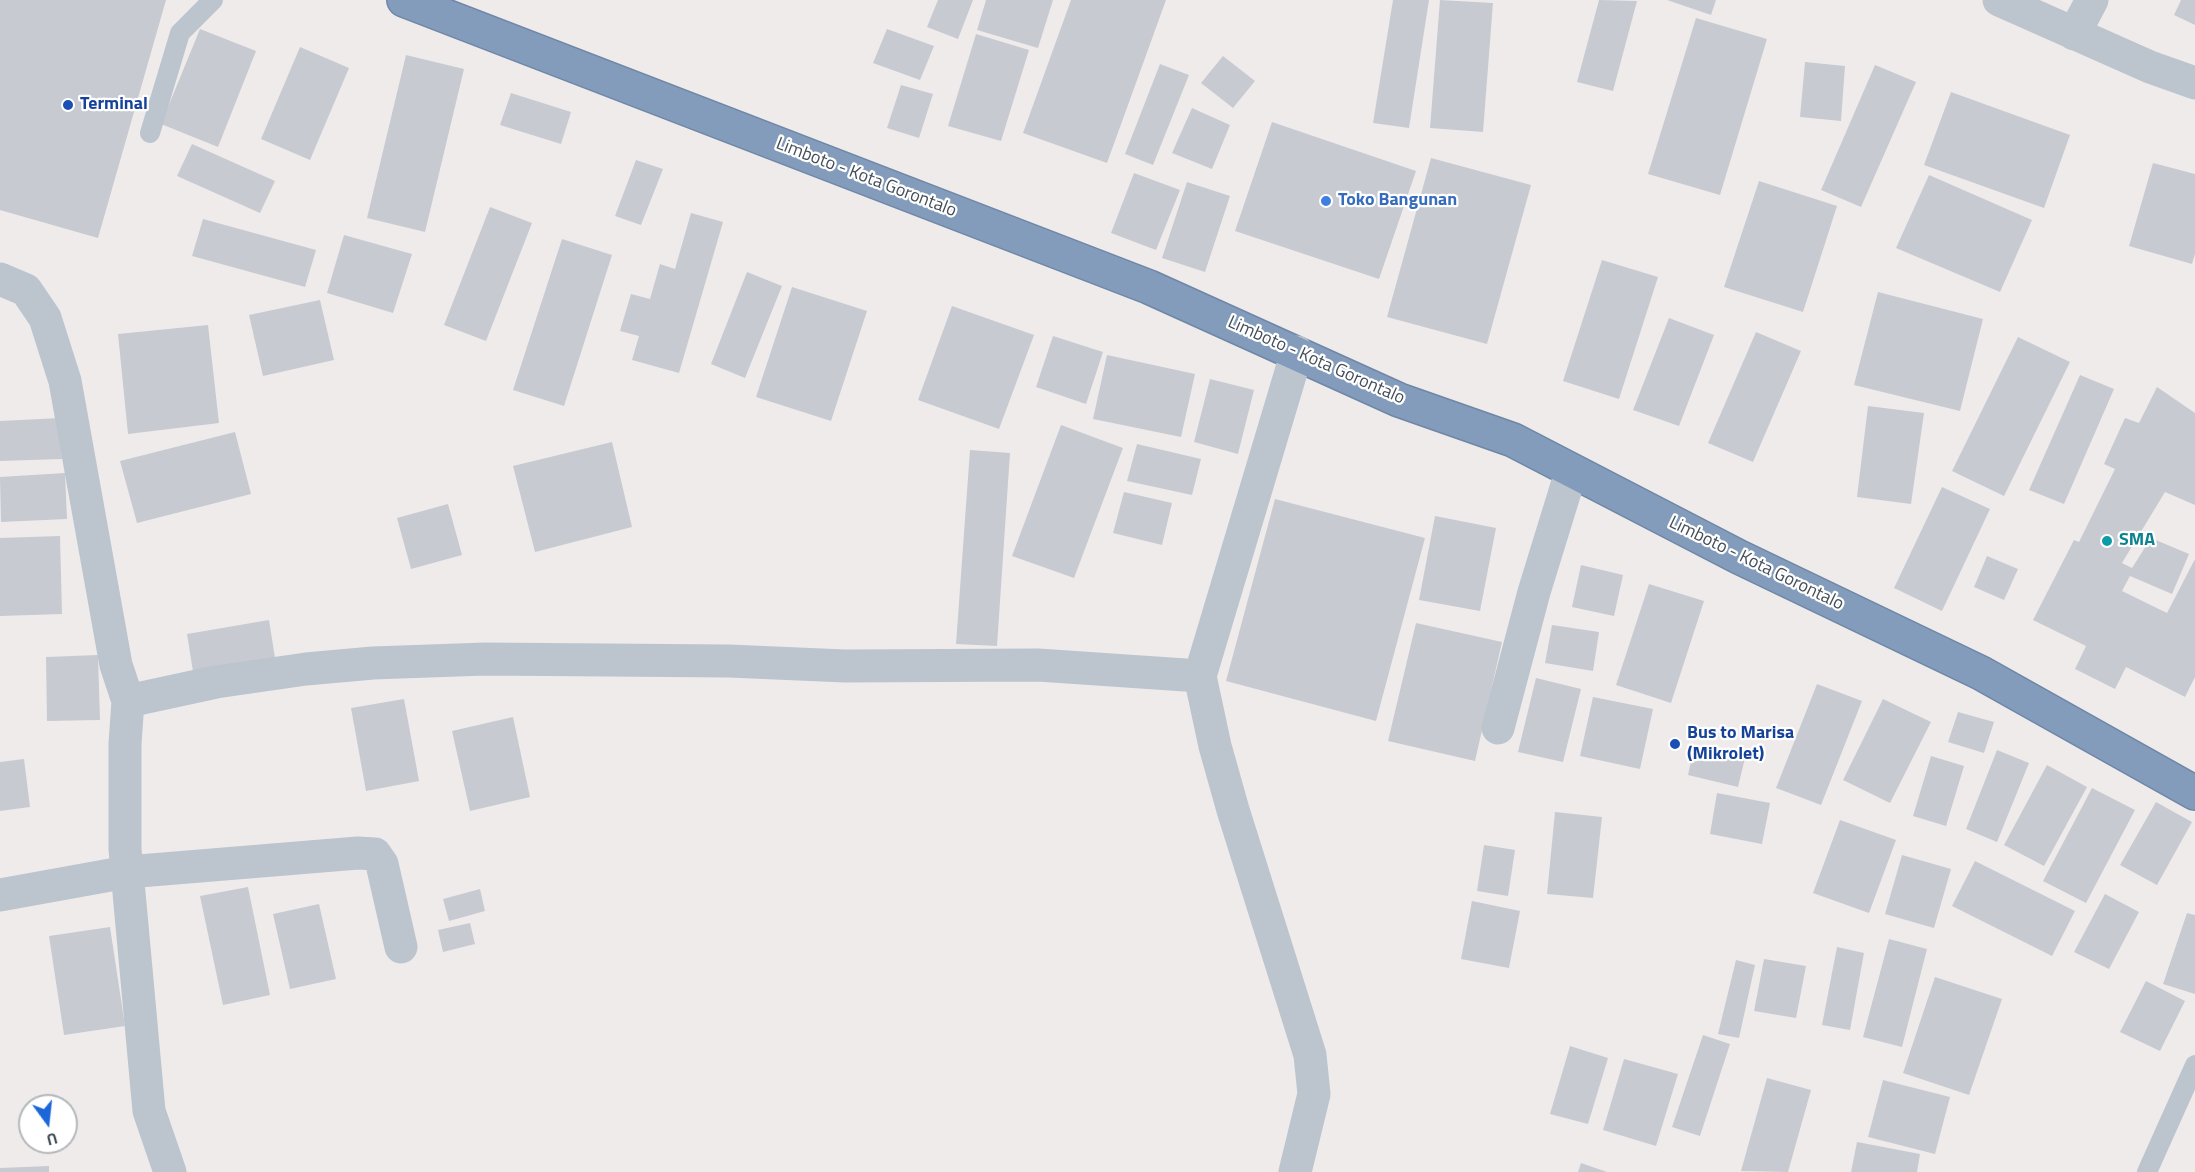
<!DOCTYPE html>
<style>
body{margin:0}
#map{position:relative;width:2195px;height:1172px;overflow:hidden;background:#efebeb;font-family:"Titillium Web",sans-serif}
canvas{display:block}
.north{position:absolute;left:18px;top:1094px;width:60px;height:60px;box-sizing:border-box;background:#fff;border:2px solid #b4b8bc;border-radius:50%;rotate:165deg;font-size:16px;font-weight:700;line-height:24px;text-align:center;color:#444e58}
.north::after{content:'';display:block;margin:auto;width:21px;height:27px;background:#1b67d9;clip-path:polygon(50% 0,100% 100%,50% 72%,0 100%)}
</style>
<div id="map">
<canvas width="2195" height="1172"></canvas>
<div class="north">U</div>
</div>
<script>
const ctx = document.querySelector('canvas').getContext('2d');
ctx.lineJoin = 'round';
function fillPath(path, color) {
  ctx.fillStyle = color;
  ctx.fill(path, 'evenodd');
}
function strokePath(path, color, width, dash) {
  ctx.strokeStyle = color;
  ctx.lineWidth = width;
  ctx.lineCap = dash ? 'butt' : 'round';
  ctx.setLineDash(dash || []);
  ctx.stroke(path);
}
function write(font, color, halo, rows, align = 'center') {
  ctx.font = font + ' "Titillium Web",sans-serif';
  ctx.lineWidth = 4.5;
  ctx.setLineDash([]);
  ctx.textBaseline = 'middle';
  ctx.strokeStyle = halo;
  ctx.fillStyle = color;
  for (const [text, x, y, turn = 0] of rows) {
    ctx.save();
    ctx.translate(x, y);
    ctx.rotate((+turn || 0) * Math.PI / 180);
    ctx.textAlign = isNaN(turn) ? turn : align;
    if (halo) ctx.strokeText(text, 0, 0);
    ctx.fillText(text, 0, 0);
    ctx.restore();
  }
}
const building = new Path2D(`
 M 0,0 L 166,0 L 98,238 L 0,210 Z
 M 938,0 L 973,0 L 958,39 L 927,27 Z
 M 986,0 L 1053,0 L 1038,48 L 977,30 Z
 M 1071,0 L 1166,0 L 1107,163 L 1023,133 Z
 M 1393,0 L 1429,0 L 1409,128 L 1373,123 Z
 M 1440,0 L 1493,3 L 1483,132 L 1430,128 Z
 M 1599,0 L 1637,1 L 1613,91 L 1577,82 Z
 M 1667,0 L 1716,0 L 1711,15 Z
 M 2181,0 L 2195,0 L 2195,25 L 2174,15 Z
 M 1696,18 L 1767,39 L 1720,195 L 1648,174 Z
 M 200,29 L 256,51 L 218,147 L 161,124 Z
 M 887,29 L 934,46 L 920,80 L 873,63 Z
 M 976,34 L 1029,50 L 1001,141 L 948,126 Z
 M 300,47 L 349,68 L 310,160 L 261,139 Z
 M 406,55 L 464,69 L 425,232 L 367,218 Z
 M 1223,56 L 1255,81 L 1233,108 L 1201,83 Z
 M 1805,62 L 1845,66 L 1841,121 L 1800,117 Z
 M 1160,64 L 1189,75 L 1153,165 L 1125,154 Z
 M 1875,65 L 1916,82 L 1861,207 L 1821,190 Z
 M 901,85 L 933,94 L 919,138 L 887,128 Z
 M 1951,92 L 2070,135 L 2044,208 L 1924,165 Z
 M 511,93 L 571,112 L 561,144 L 500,125 Z
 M 1192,108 L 1230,125 L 1212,169 L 1172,153 Z
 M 1272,122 L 1416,171 L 1379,279 L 1235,231 Z
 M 192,144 L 275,181 L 260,213 L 177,176 Z
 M 1431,158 L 1531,185 L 1487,344 L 1387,317 Z
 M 636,160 L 663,169 L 641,225 L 615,216 Z
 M 2153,163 L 2195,174 L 2195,254 L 2192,264 L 2129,246 Z
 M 1134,173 L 1180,190 L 1156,250 L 1111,233 Z
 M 1929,175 L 2032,220 L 2000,292 L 1896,248 Z
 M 1759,181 L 1837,206 L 1803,312 L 1724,287 Z
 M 1187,182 L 1230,196 L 1205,272 L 1162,258 Z
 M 490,207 L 532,223 L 486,341 L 444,325 Z
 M 691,213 L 723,222 L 679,373 L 632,360 L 639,336 L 620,331 L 631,294 L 650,299 L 660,264 L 675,269 Z
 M 203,219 L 316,250 L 305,287 L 192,256 Z
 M 344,235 L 412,254 L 393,313 L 327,293 Z
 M 562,239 L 612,255 L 564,406 L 513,390 Z
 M 1602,260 L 1658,277 L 1619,399 L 1563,381 Z
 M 747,272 L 782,286 L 745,378 L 711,364 Z
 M 792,287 L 867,311 L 831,421 L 756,397 Z
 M 1878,292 L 1983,319 L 1960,411 L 1854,385 Z
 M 320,300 L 334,360 L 263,376 L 249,315 Z
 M 952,306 L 1034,335 L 999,429 L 918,400 Z
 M 1669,318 L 1714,335 L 1679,426 L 1633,410 Z
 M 208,325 L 219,423 L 128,434 L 118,334 Z
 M 1756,332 L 1801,351 L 1753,462 L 1708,443 Z
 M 1053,336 L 1103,352 L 1086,404 L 1036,387 Z
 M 2018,337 L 2070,362 L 2004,496 L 1952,471 Z
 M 1107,355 L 1195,374 L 1181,437 L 1093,419 Z
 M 2080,375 L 2114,389 L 2064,504 L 2029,490 Z
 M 1210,379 L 1254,390 L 1238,454 L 1194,442 Z
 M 2157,387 L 2195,413 L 2195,505 L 2165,492 L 2122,563 L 2132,568 L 2151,538 L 2189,554 L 2172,594 L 2130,576 L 2122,591 L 2167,613 L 2195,559 L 2195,677 L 2185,697 L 2126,667 L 2115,689 L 2075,669 L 2086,646 L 2033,620 L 2074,540 L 2079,542 L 2115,469 L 2104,464 L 2125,418 L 2139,423 Z
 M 1868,406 L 1924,413 L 1911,504 L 1857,497 Z
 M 60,418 L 62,459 L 0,461 L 0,421 Z
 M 1061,425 L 1123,448 L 1074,578 L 1012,556 Z
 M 235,432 L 251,494 L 137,523 L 120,461 Z
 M 612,442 L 632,527 L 535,552 L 513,466 Z
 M 1137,444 L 1201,459 L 1192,495 L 1127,481 Z
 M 970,450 L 1010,453 L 997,646 L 956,644 Z
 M 65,473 L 67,519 L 1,522 L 0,477 Z
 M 1942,487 L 1990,509 L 1942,611 L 1894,588 Z
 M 1124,492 L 1172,503 L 1162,545 L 1113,533 Z
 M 1275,499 L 1425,538 L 1376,721 L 1226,681 Z
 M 448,504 L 462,555 L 411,569 L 397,518 Z
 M 1435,516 L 1496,528 L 1480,611 L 1419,600 Z
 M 60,536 L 62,614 L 0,616 L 0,538 Z
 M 1987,556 L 2018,569 L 2004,600 L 1974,587 Z
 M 1581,565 L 1623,575 L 1614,616 L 1572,607 Z
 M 1649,584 L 1704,601 L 1671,703 L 1616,685 Z
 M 269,620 L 276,664 L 194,678 L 187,634 Z
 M 1416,623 L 1502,642 L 1475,761 L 1388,741 Z
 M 1552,625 L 1599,632 L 1593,671 L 1545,663 Z
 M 98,655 L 100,720 L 47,721 L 46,657 Z
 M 1536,678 L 1581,689 L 1563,762 L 1518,752 Z
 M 1817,684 L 1862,701 L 1821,805 L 1776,788 Z
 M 1593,697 L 1653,709 L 1640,769 L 1580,756 Z
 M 404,699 L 419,781 L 366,791 L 351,708 Z
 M 1883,699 L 1931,722 L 1890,803 L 1843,780 Z
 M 1958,712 L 1994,722 L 1984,753 L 1948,742 Z
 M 513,717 L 530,797 L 470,811 L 452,731 Z
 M 1694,747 L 1745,758 L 1738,787 L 1688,775 Z
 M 1997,750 L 2029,763 L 1997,842 L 1966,829 Z
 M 1931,756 L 1964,766 L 1946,826 L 1913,816 Z
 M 24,759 L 30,807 L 0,811 L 0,762 Z
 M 2047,765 L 2087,787 L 2044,866 L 2004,845 Z
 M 2092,788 L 2135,810 L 2086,903 L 2043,881 Z
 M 1717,793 L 1770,803 L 1762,844 L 1710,834 Z
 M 2156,802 L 2192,822 L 2157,885 L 2120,865 Z
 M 1555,812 L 1602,817 L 1593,898 L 1547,894 Z
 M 1840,820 L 1896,840 L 1869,913 L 1813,893 Z
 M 1484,845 L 1515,850 L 1508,896 L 1477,891 Z
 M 1902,855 L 1951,869 L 1934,928 L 1885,914 Z
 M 1975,861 L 2075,911 L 2052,956 L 1952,906 Z
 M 248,887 L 270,995 L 223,1005 L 200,896 Z
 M 480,889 L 485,911 L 449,921 L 443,899 Z
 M 2105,894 L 2139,912 L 2109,969 L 2074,952 Z
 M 1472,901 L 1520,911 L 1509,968 L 1461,959 Z
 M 319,904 L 336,979 L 290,989 L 273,914 Z
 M 2187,913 L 2195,915 L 2195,994 L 2163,984 Z
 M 470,923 L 475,944 L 443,952 L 438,930 Z
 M 110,927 L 125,1026 L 64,1035 L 49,936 Z
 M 1889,939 L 1927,949 L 1902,1047 L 1863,1037 Z
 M 1837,947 L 1864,953 L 1850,1030 L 1822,1025 Z
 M 1764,959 L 1806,966 L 1796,1018 L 1754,1011 Z
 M 1736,960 L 1755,965 L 1739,1038 L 1718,1034 Z
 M 1935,977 L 2002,999 L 1969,1095 L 1903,1073 Z
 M 2146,981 L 2185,1001 L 2160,1051 L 2120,1032 Z
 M 1703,1035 L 1730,1044 L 1700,1136 L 1672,1127 Z
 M 1570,1046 L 1608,1058 L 1588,1124 L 1550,1114 Z
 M 1624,1059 L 1678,1074 L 1656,1146 L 1603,1130 Z
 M 1767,1078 L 1811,1090 L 1788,1172 L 1741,1171 Z
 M 1883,1080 L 1950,1097 L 1935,1154 L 1868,1137 Z
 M 1857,1142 L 1920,1154 L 1917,1172 L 1851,1172 Z
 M 1581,1163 L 1607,1172 L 1578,1172 Z
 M 49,1166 L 49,1172 L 0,1172 L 0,1168 Z`);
const lane = new Path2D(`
 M 150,133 L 180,33 L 213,0
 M 2147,1172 L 2195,1065`);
const street = new Path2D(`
 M 1999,0 L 2150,67 L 2195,83
 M 2074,34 L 2092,0
 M 0,279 L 26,290 L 45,318 L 65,381 L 116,665 L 128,701 L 125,744 L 125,849 L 149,1111 L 170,1172
 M 128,701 L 216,682 L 306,669 L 373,663 L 485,659 L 729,661 L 845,666 L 1038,665 L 1200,676
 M 1498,728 L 1534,592 L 1571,472
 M 0,895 L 127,872 L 358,853 L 375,854 L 382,864 L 401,947
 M 1295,1172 L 1314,1094 L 1310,1055 L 1233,810 L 1215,746 L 1200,676 L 1297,352`);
const highway = new Path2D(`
 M 404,0 L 1149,287 L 1399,400 L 1513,440 L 1739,557 L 1981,673 L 2195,793`);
const markers = [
 [68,105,6,"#1a4fb4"],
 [1326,201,6,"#3f7fe0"],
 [2107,541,6,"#0f9aa8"],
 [1675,744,6,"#1a4fb4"]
];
const transitNames = [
 ["Terminal",80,105],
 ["Bus to Marisa",1687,734],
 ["(Mikrolet)",1687,755]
];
const streetNames = [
 ["Limboto - Kota Gorontalo",866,178,21],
 ["Limboto - Kota Gorontalo",1316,361,24],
 ["Limboto - Kota Gorontalo",1756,564,26]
];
const shopNames = [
 ["Toko Bangunan",1338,201]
];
const cultureNames = [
 ["SMA",2119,541]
];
fillPath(building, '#c8cad1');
strokePath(highway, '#6f87a6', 36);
strokePath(lane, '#bcc5ce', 20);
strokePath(street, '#bcc5ce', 33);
strokePath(highway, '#839cbb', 33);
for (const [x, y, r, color] of markers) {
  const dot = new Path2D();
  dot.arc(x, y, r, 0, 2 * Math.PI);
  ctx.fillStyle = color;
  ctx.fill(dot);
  strokePath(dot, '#fff', 2);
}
write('bold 18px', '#164399', '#fff', transitNames, 'left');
write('18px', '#444e58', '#fff', streetNames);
write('bold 18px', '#366cbe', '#fff', shopNames, 'left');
write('bold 18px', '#0d838f', '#fff', cultureNames, 'left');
</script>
